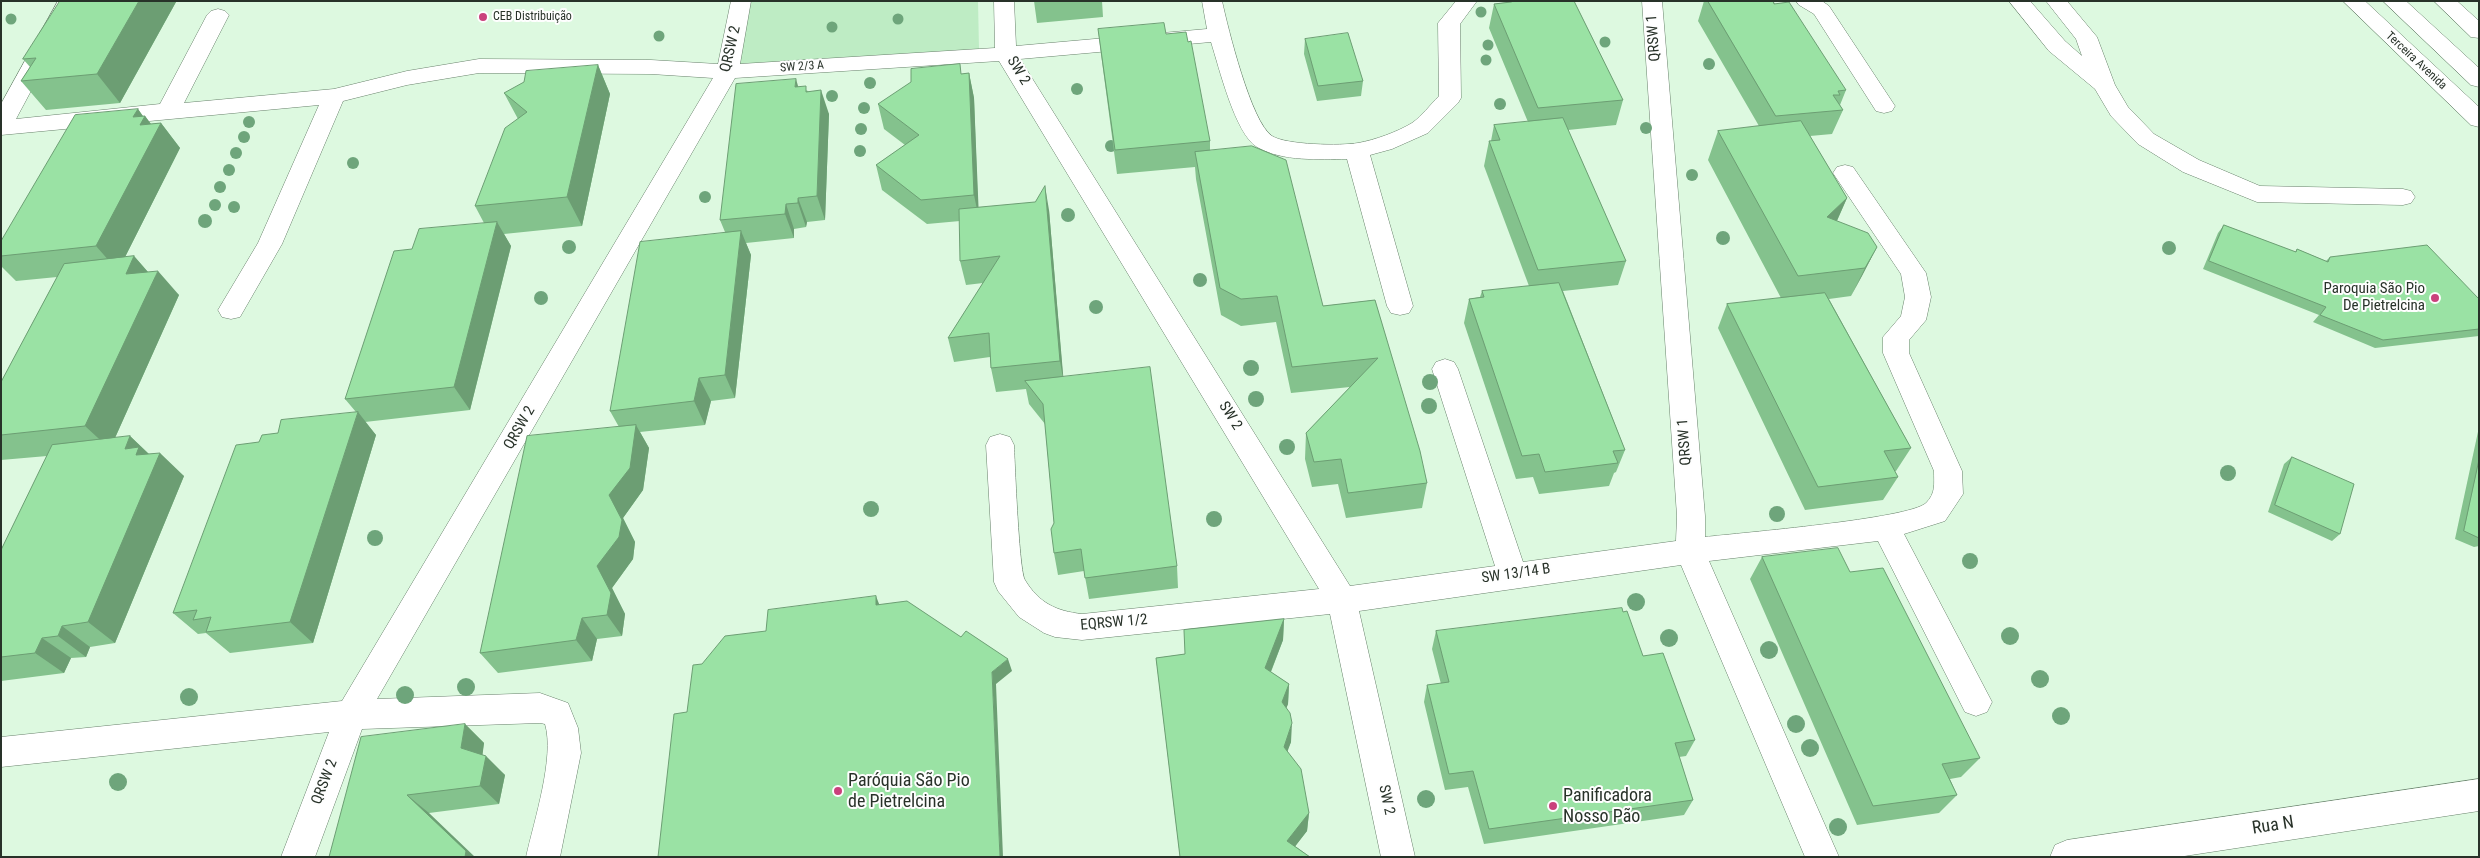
<!DOCTYPE html>
<meta charset="utf-8">
<style>
body{margin:0}
#map{position:relative;width:2480px;height:858px;overflow:hidden;background:#ddf9e0;font-family:"Roboto Condensed",sans-serif}
canvas{display:block}
.frame{position:absolute;inset:0;border:2px solid #283229;pointer-events:none}
</style>
<div id="map">
<canvas width="2480" height="858"></canvas>
<div class="frame"></div>
</div>
<script>
const ctx = document.querySelector('canvas').getContext('2d');
ctx.lineJoin = 'round';
function fillPath(path, color) {
  ctx.fillStyle = color;
  ctx.fill(path, 'evenodd');
}
function strokePath(path, color, width, dash) {
  ctx.strokeStyle = color;
  ctx.lineWidth = width;
  ctx.lineCap = dash ? 'butt' : 'round';
  ctx.setLineDash(dash || []);
  ctx.stroke(path);
}
function write(font, color, halo, rows, align = 'center') {
  ctx.font = font + ' "Roboto Condensed",sans-serif';
  ctx.lineWidth = 4;
  ctx.setLineDash([]);
  ctx.textBaseline = 'middle';
  ctx.strokeStyle = halo;
  ctx.fillStyle = color;
  for (const [text, x, y, turn = 0] of rows) {
    ctx.save();
    ctx.translate(x, y);
    ctx.rotate((+turn || 0) * Math.PI / 180);
    ctx.textAlign = isNaN(turn) ? turn : align;
    if (halo) ctx.strokeText(text, 0, 0);
    ctx.fillText(text, 0, 0);
    ctx.restore();
  }
}
const green = new Path2D(`
 M 749,1 L 978,1 L 979,49 L 738,67 Z`);
const minor = new Path2D(`
 M 58,1 L 79,1 L 16,119 L 160,104 L 207,15 L 211,11 L 218,9 L 225,11 L 229,15 L 184,103 L 334,89 L 407,71 L 479,59 L 651,60 L 718,64 L 731,1 L 751,1 L 740,64 L 995,48 L 994,1 L 1014,1 L 1016,46 L 1207,29 L 1202,1 L 1222,1 C 1228,28 1251,122 1272,136 C 1286,145 1341,146 1358,143 C 1375,140 1397,132 1412,123 C 1422,116 1430,105 1439,96 L 1438,23 L 1456,1 L 1477,1 L 1460,24 L 1461,98 L 1458,103 L 1428,133 L 1392,149 L 1370,155 L 1413,306 L 1409,313 L 1400,315 L 1391,313 L 1387,306 L 1347,159 C 1319,159 1283,162 1257,147 C 1235,134 1219,67 1211,42 L 1020,59 L 1350,586 L 1495,566 L 1432,369 L 1436,362 L 1445,359 L 1454,362 L 1458,369 L 1523,562 L 1676,541 L 1677,516 L 1642,1 L 1662,1 L 1705,516 L 1705,537 C 1739,533 1909,519 1926,503 C 1936,493 1934,484 1934,471 L 1883,353 L 1883,337 L 1901,316 L 1905,297 L 1901,274 L 1833,173 L 1837,167 L 1845,165 L 1853,167 L 1926,273 L 1931,297 L 1926,320 L 1909,340 L 1909,353 L 1962,471 L 1963,494 L 1945,521 L 1904,534 L 1992,702 L 1987,712 L 1976,716 L 1965,712 L 1878,541 L 1709,561 L 1839,857 L 1805,857 L 1681,565 L 1359,611 L 1415,857 L 1381,857 L 1330,614 L 1082,640 L 1055,637 L 1044,633 L 1019,617 L 998,591 L 994,582 L 986,445 L 990,437 L 1000,434 L 1010,437 L 1014,445 C 1015,464 1019,571 1025,580 C 1039,603 1056,611 1082,614 L 1319,589 L 999,61 L 735,78 L 377,699 L 540,693 L 568,703 L 578,728 L 581,753 L 560,857 L 526,857 C 534,821 555,757 545,724 L 540,723 L 362,729 L 315,857 L 281,857 L 329,732 L 1,767 L 1,737 L 342,701 L 713,78 L 651,74 L 479,73 L 407,85 L 343,101 L 282,244 L 240,317 L 231,319 L 222,317 L 218,310 L 258,243 L 319,105 L 1,135 L 1,104 Z
 M 1796,1 L 1822,1 L 1829,6 L 1895,106 L 1892,111 L 1884,113 L 1876,111 L 1814,14 L 1799,5 Z
 M 2009,1 L 2030,1 L 2065,41 L 2082,56 L 2076,39 L 2046,1 L 2067,1 L 2097,37 L 2115,85 L 2128,107 L 2154,134 L 2199,160 L 2260,186 L 2403,189 L 2411,191 L 2415,197 L 2411,203 L 2403,205 L 2257,202 L 2183,172 L 2138,144 L 2111,116 L 2095,89 L 2049,51 Z
 M 2343,1 L 2365,1 L 2479,107 L 2479,127 L 2471,125 Z
 M 2383,1 L 2406,1 L 2479,68 L 2479,87 L 2471,85 Z
 M 2434,1 L 2457,1 L 2479,21 L 2479,38 L 2471,37 Z
 M 2479,779 L 2479,811 L 2178,857 L 2050,857 L 2055,845 L 2067,840 Z`);
const trees = [
 [1481,12,5.5],
 [11,19,5.5],
 [898,19,5.5],
 [832,27,5.5],
 [659,36,5.5],
 [1605,42,5.5],
 [1488,45,5.5],
 [1486,60,5.5],
 [1709,64,6],
 [870,83,6],
 [1077,89,6],
 [832,96,6],
 [1500,104,6],
 [864,108,6],
 [249,122,6],
 [1646,128,6],
 [861,129,6],
 [244,137,6],
 [1111,146,6],
 [860,151,6],
 [236,153,6],
 [353,163,6],
 [229,170,6],
 [1692,175,6],
 [220,187,6],
 [705,197,6],
 [215,205,6],
 [234,207,6],
 [1068,215,7],
 [205,221,7],
 [1723,238,7],
 [569,247,7],
 [2169,248,7],
 [1200,280,7],
 [541,298,7],
 [1096,307,7],
 [1251,368,8],
 [1430,382,8],
 [1256,399,8],
 [1429,406,8],
 [1287,447,8],
 [2228,473,8],
 [871,509,8],
 [1777,514,8],
 [1214,519,8],
 [375,538,8],
 [1970,561,8],
 [1636,602,9],
 [2010,636,9],
 [1669,638,9],
 [1769,650,9],
 [2040,679,9],
 [466,687,9],
 [405,695,9],
 [189,697,9],
 [2061,716,9],
 [1796,724,9],
 [1810,748,9],
 [118,782,9],
 [1426,799,9],
 [1838,827,9]
];
const wall = new Path2D(`
 M 60,1 L 175,1 L 176,2 L 120,103 L 46,110 L 21,81 L 30,67 L 23,59 Z
 M 1034,1 L 1102,1 L 1103,17 L 1037,23 Z
 M 1508,1 L 1574,1 L 1623,100 L 1616,125 L 1568,130 L 1626,261 L 1618,285 L 1563,291 L 1625,450 L 1616,472 L 1614,473 L 1609,486 L 1539,494 L 1533,477 L 1516,479 L 1464,323 L 1469,299 L 1480,297 L 1482,291 L 1529,286 L 1484,166 L 1489,141 L 1491,141 L 1494,125 L 1528,122 L 1489,28 L 1494,4 L 1508,2 Z
 M 1704,1 L 1773,1 L 1846,90 L 1840,105 L 1843,110 L 1832,134 L 1810,136 L 1847,198 L 1837,221 L 1877,247 L 1851,296 L 1829,299 L 1911,448 L 1896,471 L 1895,471 L 1898,477 L 1883,500 L 1805,510 L 1718,328 L 1727,304 L 1781,298 L 1708,160 L 1718,131 L 1759,126 L 1698,21 Z
 M 1098,29 L 1166,34 L 1210,141 L 1210,150 L 1323,306 L 1375,300 L 1427,483 L 1422,508 L 1346,518 L 1338,484 L 1312,487 L 1305,459 L 1306,433 L 1350,387 L 1291,393 L 1276,322 L 1241,326 L 1221,315 L 1196,179 L 1195,167 L 1117,174 L 1101,54 Z
 M 1305,39 L 1363,81 L 1361,96 L 1317,101 L 1304,54 Z
 M 598,65 L 610,94 L 582,226 L 504,234 L 511,246 L 470,410 L 365,422 L 376,435 L 313,643 L 230,653 L 206,633 L 198,634 L 173,613 L 259,442 L 278,433 L 356,412 L 345,399 L 412,249 L 484,223 L 475,206 L 518,119 L 504,93 Z
 M 969,73 L 974,98 L 978,207 L 1049,210 L 1063,377 L 1177,566 L 1178,588 L 1089,599 L 1084,571 L 1058,575 L 1054,553 L 1054,523 L 1045,424 L 1029,404 L 1026,389 L 996,392 L 991,368 L 990,357 L 954,362 L 948,338 L 983,283 L 966,285 L 960,261 L 960,221 L 927,224 L 882,190 L 876,165 L 905,145 L 884,129 L 878,104 L 962,74 Z
 M 798,87 L 808,91 L 829,114 L 825,220 L 807,222 L 806,227 L 794,229 L 794,238 L 746,243 L 751,255 L 735,398 L 711,401 L 705,425 L 640,432 L 649,448 L 643,490 L 623,518 L 635,542 L 633,559 L 612,588 L 625,614 L 622,636 L 597,639 L 592,661 L 498,673 L 480,653 L 619,427 L 610,411 L 725,232 L 720,220 Z
 M 138,109 L 143,116 L 145,116 L 151,124 L 161,123 L 180,148 L 125,257 L 134,256 L 148,272 L 179,295 L 115,438 L 130,436 L 149,454 L 184,476 L 115,643 L 90,647 L 86,657 L 71,658 L 64,673 L 1,681 L 1,550 L 47,456 L 1,460 L 1,382 L 57,277 L 16,281 L 1,266 L 1,241 Z
 M 2224,225 L 2295,252 L 2297,249 L 2326,261 L 2330,257 L 2479,299 L 2479,336 L 2375,348 L 2313,322 L 2319,315 L 2203,269 L 2218,233 Z
 M 2479,427 L 2479,546 L 2474,547 L 2455,539 Z
 M 2292,457 L 2340,534 L 2332,541 L 2268,512 L 2284,464 Z
 M 1762,557 L 1850,572 L 1980,758 L 1961,777 L 1950,779 L 1957,795 L 1939,813 L 1857,825 L 1750,579 Z
 M 1284,619 L 1283,640 L 1271,672 L 1289,684 L 1288,704 L 1286,708 L 1291,742 L 1287,751 L 1309,813 L 1307,831 L 1295,846 L 1310,857 L 1180,857 L 1156,658 L 1185,654 Z
 M 1436,631 L 1643,656 L 1695,740 L 1686,756 L 1679,757 L 1693,800 L 1684,815 L 1484,844 L 1468,787 L 1445,790 L 1424,702 L 1427,685 L 1441,684 L 1432,649 Z
 M 465,724 L 484,743 L 482,755 L 505,775 L 499,804 L 429,813 L 329,857 Z`);
const shadedWall = new Path2D(`
 M 139,1 L 175,1 L 176,2 L 120,103 L 97,74 Z
 M 598,65 L 610,94 L 582,226 L 567,197 Z
 M 969,73 L 974,98 L 979,219 L 974,195 Z
 M 796,79 L 803,103 L 795,87 Z
 M 821,90 L 829,114 L 825,220 L 817,196 Z
 M 138,109 L 144,118 L 145,116 L 156,131 L 161,123 L 180,148 L 118,271 L 96,246 L 133,117 Z
 M 1045,186 L 1049,210 L 1064,385 L 1060,361 Z
 M 798,198 L 807,222 L 806,227 L 798,203 Z
 M 1847,198 L 1834,227 L 1827,217 Z
 M 786,204 L 794,229 L 794,238 L 785,214 Z
 M 497,222 L 511,246 L 470,410 L 454,387 Z
 M 741,231 L 751,255 L 735,398 L 725,375 Z
 M 1877,247 L 1862,276 L 1851,296 L 1865,268 Z
 M 134,256 L 154,279 L 158,271 L 179,295 L 110,449 L 85,426 L 126,274 Z
 M 699,378 L 711,401 L 705,425 L 694,401 Z
 M 358,412 L 376,435 L 313,643 L 290,622 Z
 M 636,425 L 649,448 L 643,490 L 623,518 L 635,542 L 633,559 L 612,588 L 625,614 L 622,636 L 607,615 L 597,566 L 609,495 Z
 M 130,436 L 154,459 L 160,453 L 184,476 L 115,643 L 88,622 L 125,449 Z
 M 876,596 L 881,609 L 876,605 Z
 M 582,618 L 597,639 L 592,661 L 576,640 Z
 M 1284,619 L 1283,640 L 1264,689 L 1265,668 Z
 M 62,626 L 90,647 L 86,657 L 58,636 Z
 M 42,638 L 71,658 L 64,673 L 35,653 Z
 M 1008,659 L 1012,671 L 996,684 L 1003,857 L 1000,857 L 992,672 Z
 M 1289,684 L 1288,704 L 1281,722 L 1282,702 Z
 M 1292,723 L 1291,742 L 1282,766 L 1284,747 Z
 M 465,724 L 484,743 L 481,767 L 461,748 Z
 M 486,756 L 505,775 L 499,804 L 480,786 Z
 M 407,795 L 429,813 L 475,857 L 465,857 Z
 M 1309,813 L 1307,831 L 1287,857 L 1287,841 Z`);
const building = new Path2D(`
 M 60,1 L 139,1 L 97,74 L 21,81 L 36,58 L 23,59 Z
 M 1510,1 L 1574,1 L 1623,100 L 1538,108 L 1494,4 L 1511,2 Z
 M 1708,1 L 1773,1 L 1774,4 L 1789,2 L 1846,90 L 1838,91 L 1840,95 L 1833,95 L 1843,110 L 1776,116 Z
 M 1164,23 L 1166,34 L 1186,32 L 1188,42 L 1191,41 L 1210,141 L 1115,150 L 1098,29 Z
 M 1348,33 L 1363,81 L 1318,86 L 1305,39 Z
 M 960,64 L 961,74 L 969,73 L 974,195 L 921,200 L 876,165 L 919,135 L 878,104 L 911,82 L 911,69 Z
 M 598,65 L 567,197 L 475,206 L 505,128 L 527,112 L 504,93 L 524,82 L 526,71 Z
 M 796,79 L 795,87 L 806,86 L 806,92 L 821,90 L 817,196 L 798,198 L 798,203 L 786,204 L 785,214 L 720,220 L 736,84 Z
 M 138,109 L 133,117 L 145,116 L 140,125 L 161,123 L 96,246 L 1,256 L 1,241 L 75,115 Z
 M 1563,118 L 1626,261 L 1538,270 L 1489,141 L 1500,140 L 1494,125 Z
 M 1801,121 L 1847,198 L 1827,217 L 1868,233 L 1877,247 L 1865,268 L 1798,276 L 1718,131 Z
 M 1252,146 L 1286,160 L 1323,306 L 1375,300 L 1420,451 L 1427,483 L 1348,493 L 1341,459 L 1314,462 L 1306,433 L 1378,358 L 1292,367 L 1277,296 L 1241,299 L 1220,288 L 1195,152 Z
 M 1045,186 L 1060,361 L 991,368 L 989,333 L 948,338 L 1000,256 L 960,261 L 959,209 L 1035,202 Z
 M 497,222 L 454,387 L 345,399 L 394,251 L 412,249 L 419,229 Z
 M 2224,225 L 2296,252 L 2297,249 L 2328,262 L 2330,257 L 2427,245 L 2479,299 L 2479,329 L 2383,340 L 2320,315 L 2326,307 L 2209,261 Z
 M 741,231 L 725,375 L 699,378 L 694,401 L 610,411 L 640,242 Z
 M 134,256 L 126,274 L 158,271 L 85,426 L 1,435 L 1,382 L 64,264 Z
 M 1559,283 L 1625,450 L 1613,451 L 1618,463 L 1545,472 L 1539,454 L 1522,456 L 1469,299 L 1484,297 L 1482,291 Z
 M 1825,293 L 1911,448 L 1884,451 L 1898,477 L 1818,487 L 1727,304 Z
 M 1150,367 L 1177,566 L 1085,578 L 1081,549 L 1054,553 L 1051,529 L 1054,523 L 1043,404 L 1025,381 Z
 M 358,412 L 290,622 L 206,632 L 211,617 L 193,620 L 197,610 L 173,613 L 236,445 L 259,442 L 262,435 L 278,433 L 281,420 Z
 M 636,425 L 630,468 L 609,495 L 622,520 L 619,537 L 597,566 L 611,593 L 607,615 L 582,618 L 576,640 L 480,653 L 527,436 Z
 M 130,436 L 125,449 L 139,447 L 136,455 L 160,453 L 88,622 L 62,626 L 58,636 L 42,638 L 35,653 L 1,657 L 1,550 L 52,445 Z
 M 2292,457 L 2354,484 L 2340,534 L 2275,505 Z
 M 2479,460 L 2479,538 L 2464,531 Z
 M 1838,548 L 1850,572 L 1883,568 L 1980,758 L 1942,764 L 1957,795 L 1873,806 L 1762,557 Z
 M 876,596 L 876,605 L 907,601 L 961,637 L 966,631 L 1008,659 L 992,672 L 1000,857 L 658,857 L 674,714 L 687,712 L 693,665 L 702,664 L 725,636 L 766,631 L 768,610 Z
 M 1622,608 L 1623,612 L 1627,611 L 1643,656 L 1663,653 L 1695,740 L 1675,743 L 1693,800 L 1489,829 L 1473,771 L 1449,774 L 1427,685 L 1449,682 L 1436,631 Z
 M 1284,619 L 1265,668 L 1289,684 L 1282,702 L 1290,713 L 1292,723 L 1284,747 L 1301,769 L 1309,813 L 1287,841 L 1310,857 L 1180,857 L 1156,658 L 1185,654 L 1184,630 Z
 M 465,724 L 461,748 L 486,756 L 480,786 L 407,795 L 466,851 L 465,857 L 329,857 L 361,737 Z`);
const markers = [
 [483,17,5,"#ca417c"],
 [2435,298,5,"#ca417c"],
 [838,791,5,"#ca417c"],
 [1553,806,5,"#ca417c"]
];
const farPoinames = [
 ["CEB Distribuição",493,17]
];
const farStreetnames = [
 ["Terceira Avenida",2416,61,43],
 ["SW 2/3 A",802,67,-4]
];
const streetNames = [
 ["QRSW 1",1654,38,-94],
 ["QRSW 2",731,49,-77],
 ["SW 2",1018,71,59],
 ["SW 2",1230,416,58],
 ["QRSW 2",520,428,-60],
 ["QRSW 1",1685,442,-94],
 ["SW 13/14 B",1516,574,-8],
 ["EQRSW 1/2",1114,623,-5],
 ["QRSW 2",325,782,-69],
 ["SW 2",1386,800,78]
];
const poiNames = [
 ["Paroquia São Pio",2425,289],
 ["De Pietrelcina",2425,306]
];
const nearPoinames = [
 ["Paróquia São Pio",848,781],
 ["de Pietrelcina",848,802],
 ["Panificadora",1563,796],
 ["Nosso Pão",1563,817]
];
const nearStreetnames = [
 ["Rua N",2273,826,-9]
];
fillPath(green, '#beecc4');
strokePath(minor, '#68816b', 1);
fillPath(minor, '#fff');
ctx.fillStyle = '#6ea57b';
for (const [x, y, r] of trees) {
  ctx.beginPath();
  ctx.arc(x, y, r, 0, 2 * Math.PI);
  ctx.fill();
}
fillPath(wall, '#84c28d');
fillPath(shadedWall, '#6c9e73');
fillPath(building, '#9ae2a4');
strokePath(building, '#6c9e73', 1);
for (const [x, y, r, color] of markers) {
  const dot = new Path2D();
  dot.arc(x, y, r, 0, 2 * Math.PI);
  ctx.fillStyle = color;
  ctx.fill(dot);
  strokePath(dot, '#fefefe', 2);
}
write('12px', '#283229', '#fefefe', farPoinames, 'left');
write('12px', '#283229', '#fefefe', farStreetnames);
write('15px', '#283229', '#fefefe', streetNames);
write('15px', '#283229', '#fefefe', poiNames, 'right');
write('18px', '#283229', '#fefefe', nearPoinames, 'left');
write('18px', '#283229', '#fefefe', nearStreetnames);
</script>
